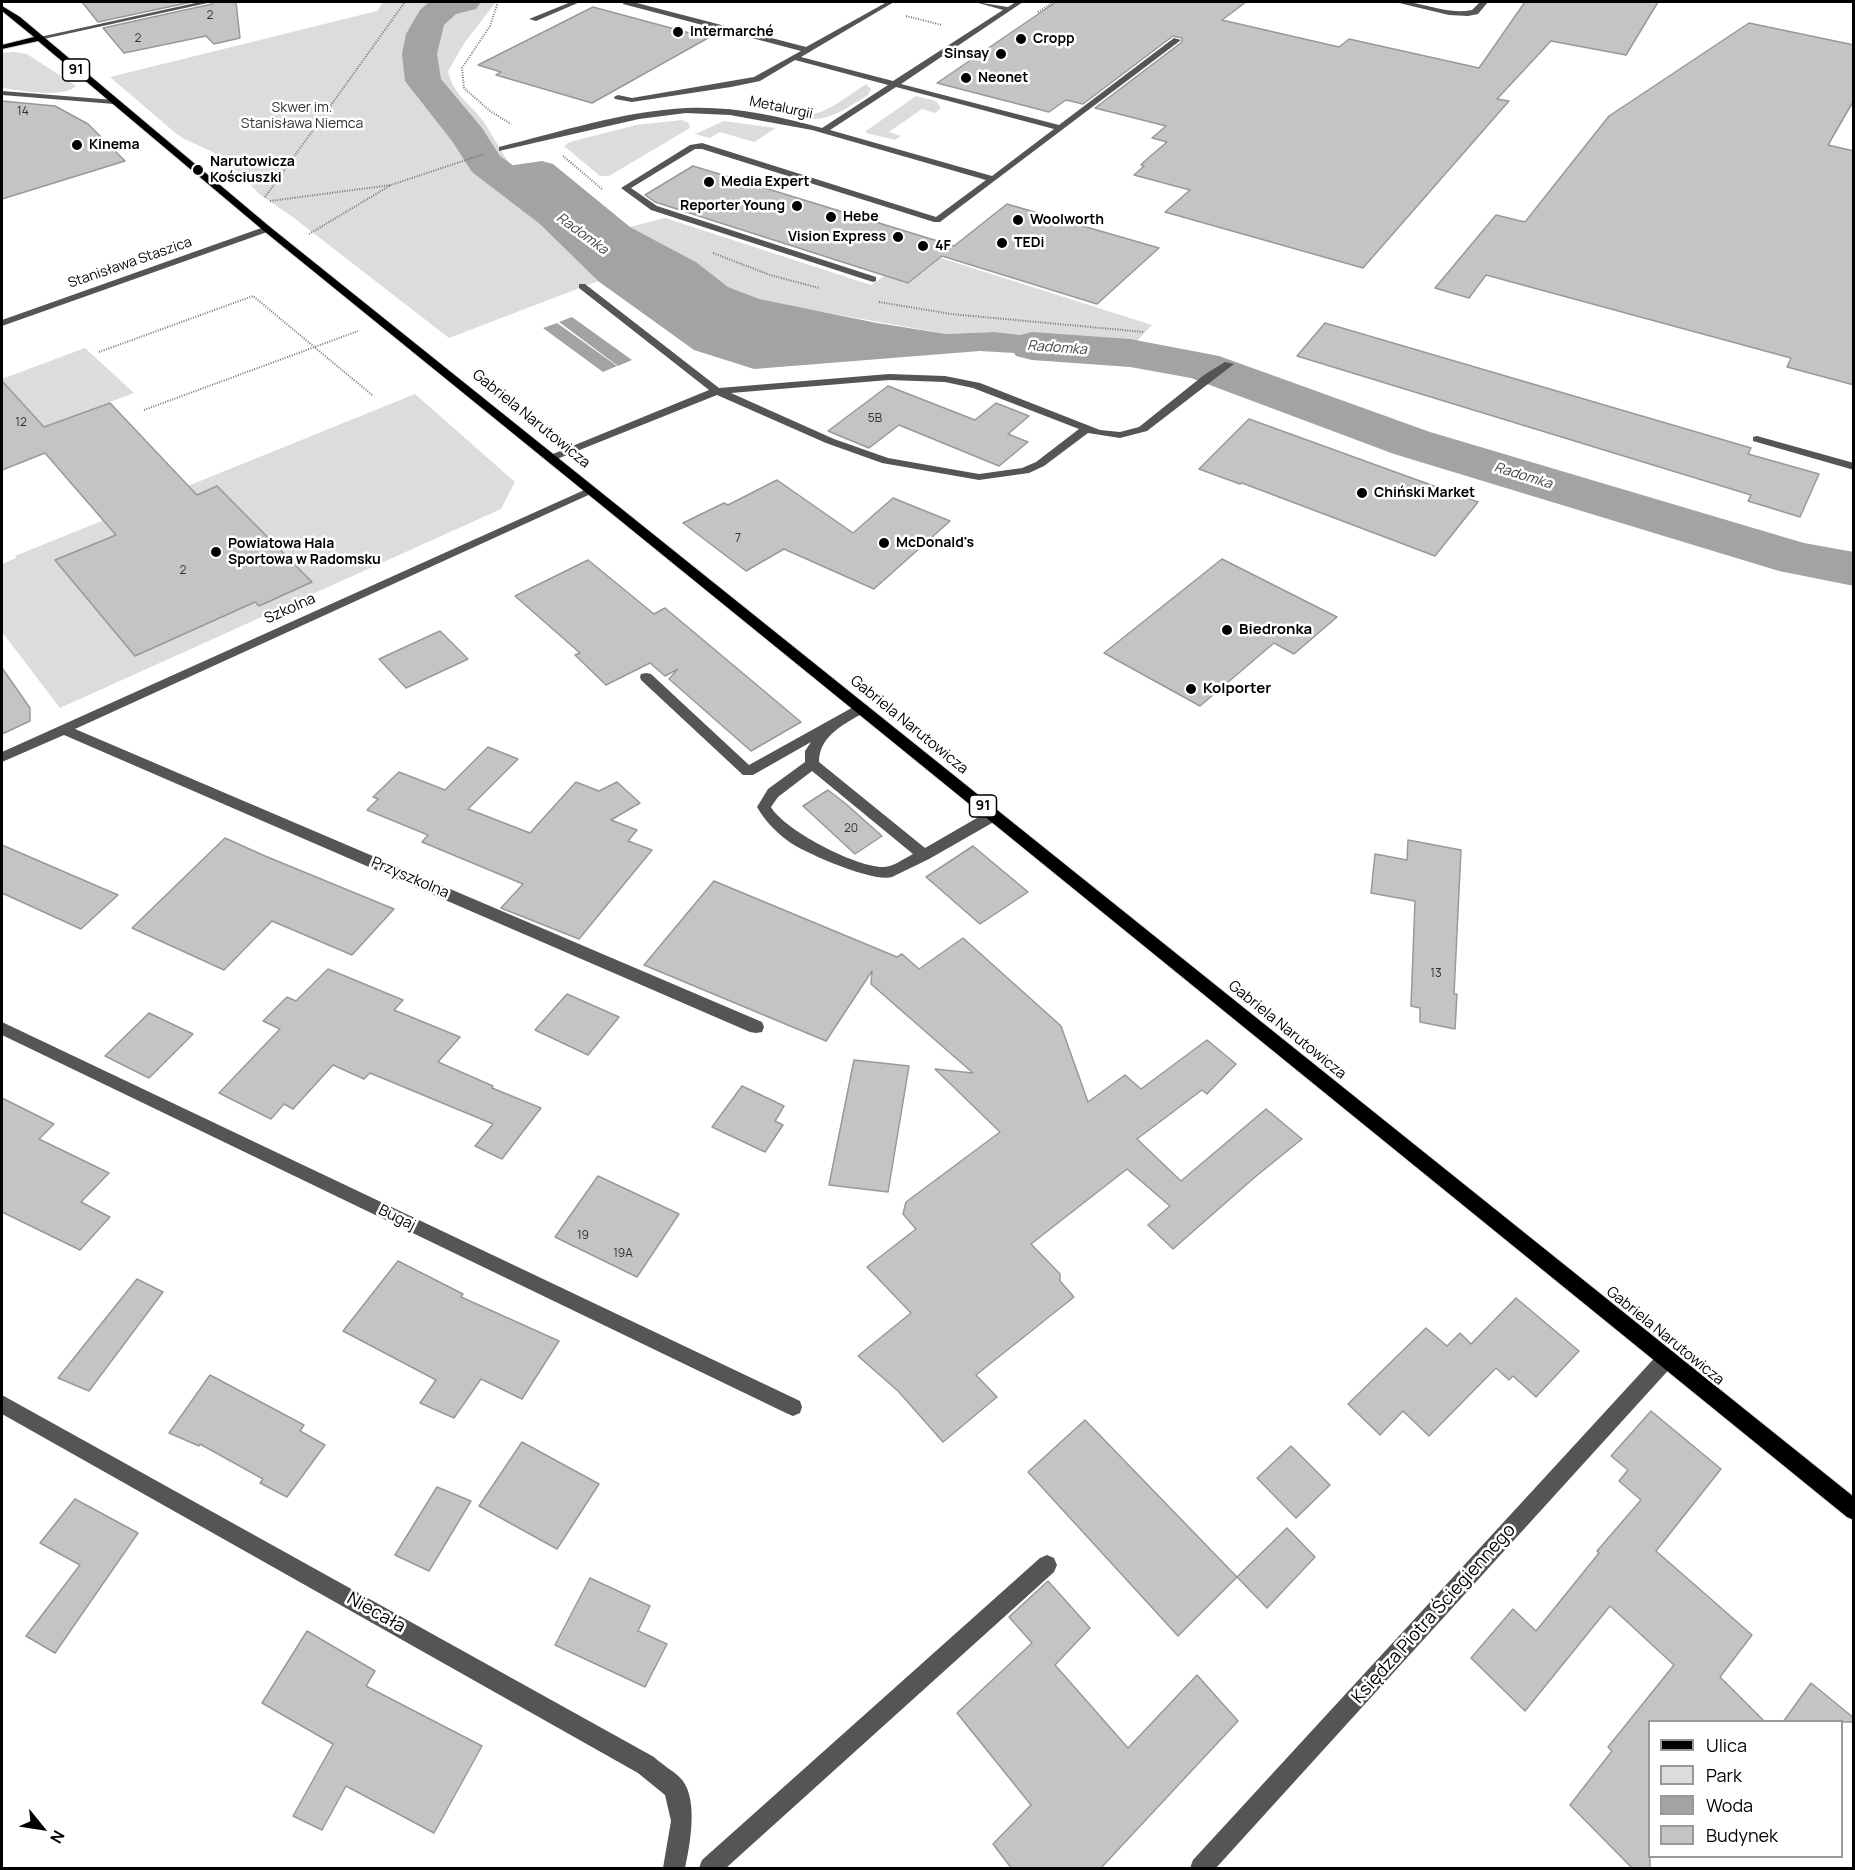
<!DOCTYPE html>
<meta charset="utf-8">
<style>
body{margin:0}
#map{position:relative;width:1855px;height:1870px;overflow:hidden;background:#fff;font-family:Manrope,sans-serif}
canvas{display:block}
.frame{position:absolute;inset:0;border:3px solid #000;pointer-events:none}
.legend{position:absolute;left:1648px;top:1720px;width:195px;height:138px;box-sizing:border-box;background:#fff;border:2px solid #999;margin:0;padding:8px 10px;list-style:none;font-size:18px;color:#000}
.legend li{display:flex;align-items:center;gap:12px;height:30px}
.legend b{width:30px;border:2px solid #999}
.north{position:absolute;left:12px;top:1798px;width:60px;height:60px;-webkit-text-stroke:4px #fff;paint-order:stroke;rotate:120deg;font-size:16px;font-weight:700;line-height:24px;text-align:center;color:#000}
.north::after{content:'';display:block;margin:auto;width:21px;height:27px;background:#000;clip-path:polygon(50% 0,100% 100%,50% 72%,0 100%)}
</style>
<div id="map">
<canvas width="1855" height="1870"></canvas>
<div class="frame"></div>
<ul class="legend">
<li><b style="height:8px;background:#000"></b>Ulica</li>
<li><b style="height:16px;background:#dcdcdc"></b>Park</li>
<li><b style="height:16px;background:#a3a3a3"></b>Woda</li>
<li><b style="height:16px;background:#c4c4c4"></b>Budynek</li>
</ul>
<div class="north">N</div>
</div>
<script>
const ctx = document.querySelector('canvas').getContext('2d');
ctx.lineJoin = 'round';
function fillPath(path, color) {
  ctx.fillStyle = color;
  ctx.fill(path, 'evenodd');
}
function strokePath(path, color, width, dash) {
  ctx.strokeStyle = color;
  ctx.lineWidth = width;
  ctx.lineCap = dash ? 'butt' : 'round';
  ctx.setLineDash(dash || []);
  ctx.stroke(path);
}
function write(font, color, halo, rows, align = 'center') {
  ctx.font = font + ' Manrope,sans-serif';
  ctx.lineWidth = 5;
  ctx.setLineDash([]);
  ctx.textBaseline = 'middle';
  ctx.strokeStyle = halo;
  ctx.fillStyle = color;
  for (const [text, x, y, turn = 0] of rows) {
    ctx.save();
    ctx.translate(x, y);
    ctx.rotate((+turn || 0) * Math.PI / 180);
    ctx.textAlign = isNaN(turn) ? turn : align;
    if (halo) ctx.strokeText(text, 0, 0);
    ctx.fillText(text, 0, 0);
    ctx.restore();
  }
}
const green = new Path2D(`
 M 383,2 L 496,2 L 465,42 L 448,71 C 454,95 466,100 480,117 C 492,132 499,150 511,165 L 495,168 L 492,176 L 598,281 L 449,338 L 294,218 L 259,194 L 242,175 L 213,152 L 184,139 L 173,131 L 110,77 L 377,11 Z
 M 13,52 L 27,54 L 76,86 C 62,99 20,90 2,88 L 2,53 Z
 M 866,84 L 871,89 L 868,95 C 838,114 824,125 787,116 C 822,119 839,102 866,84 Z
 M 916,96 L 936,101 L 941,108 L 935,113 L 922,109 L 889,132 L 901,136 L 895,140 L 866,133 L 866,131 Z
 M 682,120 L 689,123 L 690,128 L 609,176 L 600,176 L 564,146 L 570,142 L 636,125 Z
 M 724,121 L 776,128 L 754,142 L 720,132 L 710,138 L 695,134 Z
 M 665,218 L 871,285 L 884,276 L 908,284 L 941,258 L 1152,325 L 1131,347 L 994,332 L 946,334 L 790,306 L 744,310 L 696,262 L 630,227 Z
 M 85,348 L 134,393 L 44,427 L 2,381 L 2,379 Z
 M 415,394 L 515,482 L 501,509 L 60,708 L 2,632 L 2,564 L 16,558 L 15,556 Z`);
const water = new Path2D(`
 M 542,161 L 553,164 L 630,227 L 696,262 L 728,287 L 759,299 L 877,323 L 946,334 L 994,332 L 1131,347 L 1118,359 L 980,351 L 754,369 L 694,350 L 598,281 L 491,176 L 494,168 Z
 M 572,317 L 632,360 L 618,366 L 559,322 Z
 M 557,323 L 617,366 L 603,372 L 543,328 Z`);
const river = new Path2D(`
 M 429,2 L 481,2 L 476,9 L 456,14 L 444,25 L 437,54 L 441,79 L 482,128 L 500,156 L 583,216 L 589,225 L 583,234 L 568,237 L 553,234 L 472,172 L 452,141 L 405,81 L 402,54 L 406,34 L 420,10 Z
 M 1032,332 L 1130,339 L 1219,356 L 1430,432 L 1804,543 L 1854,552 L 1854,586 L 1779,571 L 1394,454 L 1191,378 L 1130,367 L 1032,360 L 1016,356 L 1009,346 L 1016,336 Z`);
const building = new Path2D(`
 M 82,2 L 192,2 L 98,22 Z
 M 214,2 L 236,2 L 240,38 L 214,44 L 206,36 L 124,53 L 103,28 L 212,4 Z
 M 1056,2 L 1246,2 L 1222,20 L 1339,47 L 1349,39 L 1479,68 L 1525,2 L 1658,2 L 1626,55 L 1551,41 L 1497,99 L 1509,101 L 1363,268 L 1165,212 L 1190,190 L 1134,175 L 1144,166 L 1141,165 L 1147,159 L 1167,142 L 1152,138 L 1166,126 L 1095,108 L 1182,42 L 1182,38 L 1173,36 L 1083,104 L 1066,100 L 1049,112 L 937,83 Z
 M 593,7 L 708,38 L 592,103 L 496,75 L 501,72 L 478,65 Z
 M 1749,23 L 1854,45 L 1854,100 L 1828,145 L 1854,151 L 1854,385 L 1787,367 L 1791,358 L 1486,275 L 1469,298 L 1435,288 L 1496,215 L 1525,222 L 1609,116 Z
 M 2,101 L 55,106 L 88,124 L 125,161 L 2,199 Z
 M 693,166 L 954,246 L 1007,204 L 1159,248 L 1097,304 L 942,256 L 908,283 L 655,202 L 645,195 Z
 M 1325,323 L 1751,448 L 1748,454 L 1819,474 L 1800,517 L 1748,501 L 1751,495 L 1297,356 Z
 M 2,381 L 44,427 L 110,403 L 197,495 L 217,486 L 312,582 L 259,606 L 255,602 L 135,656 L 55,560 L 116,535 L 45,453 L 2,470 Z
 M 888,386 L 975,420 L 996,403 L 1029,416 L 1008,434 L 1028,442 L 999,466 L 899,425 L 869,448 L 828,431 Z
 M 1249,419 L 1478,502 L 1435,556 L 1242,483 L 1240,484 L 1199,469 Z
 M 777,480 L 853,533 L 893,498 L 950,521 L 874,589 L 784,549 L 746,571 L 683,523 L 724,503 L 728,505 Z
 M 1222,559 L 1337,617 L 1294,654 L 1274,643 L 1200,706 L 1104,653 Z
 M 588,560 L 654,614 L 665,608 L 801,722 L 751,751 L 669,679 L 678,669 L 665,676 L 650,663 L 606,685 L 575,655 L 580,653 L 515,596 Z
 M 440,631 L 468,659 L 406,688 L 379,659 Z
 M 2,668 L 30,708 L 30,721 L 2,734 Z
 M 488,747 L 518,759 L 468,809 L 530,833 L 576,782 L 599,791 L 617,782 L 640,803 L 611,820 L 637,830 L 628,841 L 652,850 L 579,939 L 501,908 L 523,884 L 422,842 L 428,835 L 367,810 L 378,799 L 373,797 L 399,772 L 445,790 Z
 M 828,790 L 846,804 L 882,836 L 855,854 L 803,806 Z
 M 225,838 L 265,856 L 394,909 L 352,955 L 272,921 L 224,970 L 132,928 Z
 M 1408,840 L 1461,850 L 1454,994 L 1457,994 L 1455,1029 L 1420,1022 L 1420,1008 L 1411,1006 L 1415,901 L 1371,893 L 1375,854 L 1407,860 Z
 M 2,845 L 118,895 L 81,929 L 2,893 Z
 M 973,846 L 1028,892 L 980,924 L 926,877 Z
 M 714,881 L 897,957 L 902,954 L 919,969 L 963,938 L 1061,1026 L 1088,1102 L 1125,1075 L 1141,1089 L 1207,1040 L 1236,1064 L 1207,1094 L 1202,1090 L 1137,1139 L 1181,1181 L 1266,1109 L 1302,1139 L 1255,1177 L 1173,1249 L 1148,1225 L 1170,1206 L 1127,1169 L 1031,1244 L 1060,1274 L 1060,1281 L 1074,1297 L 976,1375 L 997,1397 L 943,1442 L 898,1391 L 858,1356 L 911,1313 L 867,1267 L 916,1229 L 903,1214 L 906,1202 L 1000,1132 L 935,1069 L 973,1073 L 871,984 L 872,971 L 826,1041 L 644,965 Z
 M 328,969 L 403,1000 L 394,1010 L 460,1037 L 438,1062 L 493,1086 L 492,1088 L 541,1108 L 502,1159 L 475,1146 L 493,1124 L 370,1073 L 364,1079 L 333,1065 L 293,1109 L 284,1104 L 271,1119 L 219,1093 L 280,1029 L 263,1021 L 287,997 L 296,1001 Z
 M 567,994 L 619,1017 L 588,1055 L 535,1030 Z
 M 149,1013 L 193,1034 L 149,1078 L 105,1056 Z
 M 854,1060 L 909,1066 L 888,1192 L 829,1185 Z
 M 742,1086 L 784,1106 L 775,1121 L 783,1125 L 765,1152 L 712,1127 Z
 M 2,1098 L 54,1124 L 39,1139 L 109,1173 L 81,1202 L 110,1217 L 80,1250 L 2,1212 Z
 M 598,1176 L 679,1214 L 637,1277 L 555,1237 Z
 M 398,1261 L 463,1294 L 461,1297 L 559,1341 L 522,1399 L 481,1379 L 454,1418 L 420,1403 L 436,1380 L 343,1331 Z
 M 137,1279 L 163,1292 L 89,1391 L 58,1378 Z
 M 1516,1298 L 1579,1351 L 1536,1397 L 1513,1376 L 1509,1380 L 1496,1368 L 1429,1436 L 1403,1411 L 1380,1435 L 1348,1404 L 1426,1328 L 1447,1346 L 1460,1333 L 1471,1344 Z
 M 210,1375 L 304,1425 L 300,1431 L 325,1445 L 287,1497 L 260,1483 L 263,1479 L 200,1444 L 199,1446 L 169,1433 Z
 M 1651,1411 L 1721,1469 L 1656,1551 L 1752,1635 L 1720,1677 L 1765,1722 L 1650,1722 L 1650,1869 L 1633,1869 L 1570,1805 L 1612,1751 L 1608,1747 L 1674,1665 L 1610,1606 L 1525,1711 L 1471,1658 L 1513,1609 L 1536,1631 L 1599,1553 L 1597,1551 L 1641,1500 L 1619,1481 L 1628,1470 L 1611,1456 Z
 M 1085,1420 L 1237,1577 L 1178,1636 L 1028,1472 Z
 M 522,1442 L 599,1484 L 557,1549 L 479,1506 Z
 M 1291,1446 L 1330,1485 L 1296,1518 L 1257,1478 Z
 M 437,1487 L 471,1501 L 429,1571 L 395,1555 Z
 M 75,1499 L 138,1533 L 55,1653 L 26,1636 L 80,1565 L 40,1543 Z
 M 1287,1528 L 1315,1557 L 1267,1608 L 1237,1577 Z
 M 590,1578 L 650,1606 L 638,1631 L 667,1644 L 645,1687 L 555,1645 Z
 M 1048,1581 L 1090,1628 L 1055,1665 L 1128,1748 L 1197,1675 L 1238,1721 L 1100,1869 L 1012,1869 L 993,1844 L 1031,1805 L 957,1713 L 1032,1643 L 1009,1617 Z
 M 307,1631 L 375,1671 L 366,1686 L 482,1746 L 434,1833 L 346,1786 L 322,1830 L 293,1816 L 333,1744 L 262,1703 Z
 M 1811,1683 L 1854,1718 L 1854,1722 L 1783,1722 Z`);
const path = new Path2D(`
 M 498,2 L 490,26 L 462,68 L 464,88 L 490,111 L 511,124
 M 1038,12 L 1054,2
 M 906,16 L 942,25
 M 563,156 L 603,190
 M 265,197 L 405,2
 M 270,201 L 391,185
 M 309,234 L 391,185 L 484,154
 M 713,253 L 770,275 L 819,288
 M 879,302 L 951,314 L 1144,332
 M 99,352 L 253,296 L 372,395
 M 144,410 L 358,331`);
const minor = new Path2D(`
 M 200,2 L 212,2 L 39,40 L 35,38 Z
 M 571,2 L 580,2 L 536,21 L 529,19 Z
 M 623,2 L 633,2 L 806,47 L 887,2 L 894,2 L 801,57 L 893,81 L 1003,10 L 975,2 L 1008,7 L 1016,2 L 1023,2 L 901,84 L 1059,125 L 1174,38 L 1181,40 L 940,222 L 934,222 L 702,149 L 695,149 L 631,188 L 657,206 L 876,277 L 876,281 L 873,282 L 651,210 L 621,188 L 690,145 L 702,143 L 936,217 L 986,180 L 812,130 L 730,115 L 686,113 L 639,119 L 499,151 L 499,147 C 560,132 623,111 687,108 C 733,106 778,116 822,128 L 888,85 L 795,60 L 760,81 L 731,87 L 632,102 L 615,99 L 614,97 L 618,95 L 632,98 L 754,77 L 801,51 L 623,4 ZM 896,87 L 1054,129 L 992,176 L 830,130 Z
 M 1395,2 C 1421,0 1446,16 1472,10 L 1480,2 L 1488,2 L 1478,14 L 1468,16 L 1449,15 Z
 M 2,91 L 114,100 L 118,102 L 114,104 L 2,95 Z
 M 267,226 L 270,227 L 270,231 L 2,326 L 2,320 Z
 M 579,284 L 585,284 L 719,388 L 889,374 L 945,376 L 980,383 L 1100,430 L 1120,432 L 1139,427 L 1204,375 L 1225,362 L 1234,364 L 1147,431 L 1120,438 L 1088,433 L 1044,466 L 1029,473 L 979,480 L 882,463 L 826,443 L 717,395 L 552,461 L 548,460 L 548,456 L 709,390 L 579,288 ZM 889,380 L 945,382 L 973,388 L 1079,429 L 1036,462 L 1022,468 L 979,474 L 888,458 L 834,439 L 731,393 Z
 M 1757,436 L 1854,463 L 1854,470 L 1753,441 L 1753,437 Z
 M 591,487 L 597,490 L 595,492 L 75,729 L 762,1022 L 764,1027 L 762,1032 L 756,1033 L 750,1032 L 64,735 L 2,762 L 2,752 Z
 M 646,673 L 651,674 L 749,765 L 857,705 L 867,705 L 869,708 L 867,711 C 846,723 819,735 819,762 L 925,848 L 989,811 L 999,811 L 1001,815 L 999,819 L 929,859 L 892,877 C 874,883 804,853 788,841 C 775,831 765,821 757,807 L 768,789 L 805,762 L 805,751 L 811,742 L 753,775 L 743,775 L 641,680 L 640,677 L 641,674 ZM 812,771 L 913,854 C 905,858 893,867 884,867 C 857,868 784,830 771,807 L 778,797 Z
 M 2,1022 L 800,1401 L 802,1407 L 800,1413 L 793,1416 L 786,1413 L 2,1035 Z
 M 1667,1349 L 1674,1352 L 1676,1358 L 1674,1364 L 1216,1868 L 1190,1868 L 1193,1860 L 1660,1352 Z
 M 2,1395 L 654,1757 C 662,1765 676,1772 683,1781 C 698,1802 690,1845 685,1868 L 663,1868 L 671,1821 L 665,1795 L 638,1773 L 2,1414 Z
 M 1047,1555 L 1054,1558 L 1057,1565 L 1054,1572 L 726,1868 L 699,1868 L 702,1860 L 1040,1558 Z`);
const major = new Path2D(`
 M 2,6 L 20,17 L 270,227 L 1854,1497 L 1854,1520 L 1847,1517 L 264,231 L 38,41 L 2,49 L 2,45 L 34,37 L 2,11 Z`);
const markers = [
 [678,32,6,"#000"],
 [1021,39,6,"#000"],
 [1001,54,6,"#000"],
 [966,78,6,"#000"],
 [77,145,6,"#000"],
 [198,170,6,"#000"],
 [709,182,6,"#000"],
 [797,206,6,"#000"],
 [831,217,6,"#000"],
 [1018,220,6,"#000"],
 [898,237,6,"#000"],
 [1002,243,6,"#000"],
 [923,246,6,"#000"],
 [1362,493,6,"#000"],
 [884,543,6,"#000"],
 [216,552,6,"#000"],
 [1227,630,6,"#000"],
 [1191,689,6,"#000"]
];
const numberNames = [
 ["2",210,16],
 ["2",138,39],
 ["14",23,112],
 ["5B",875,419],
 ["12",21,423],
 ["7",738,539],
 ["2",183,571],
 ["20",851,829],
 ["13",1436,974],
 ["19",583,1236],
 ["19A",623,1254]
];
const farPoinames = [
 ["Intermarché",690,32],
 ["Cropp",1033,39],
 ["Sinsay",989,54,"right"],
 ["Neonet",978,78],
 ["Kinema",89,145],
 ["Narutowicza",210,162],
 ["Kościuszki",210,178],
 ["Media Expert",721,182],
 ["Reporter Young",785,206,"right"],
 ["Hebe",843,217],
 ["Woolworth",1030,220],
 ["Vision Express",886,237,"right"],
 ["TEDi",1014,243],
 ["4F",935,246],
 ["Chiński Market",1374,493],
 ["McDonald's",896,543],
 ["Powiatowa Hala",228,544],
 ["Sportowa w Radomsku",228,560]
];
const shields = [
 [76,70,27],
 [983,806,27]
];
const shieldNames = [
 ["91",76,70],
 ["91",983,806]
];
const farParknames = [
 ["Skwer im.",302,108],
 ["Stanisława Niemca",302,124]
];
const farStreetnames = [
 ["Metalurgii",781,108,12],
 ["Stanisława Staszica",130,263,-19]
];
const farWaternames = [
 ["Radomka",582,234,36],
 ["Radomka",1057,348,4],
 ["Radomka",1523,476,17]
];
const streetNames = [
 ["Gabriela Narutowicza",531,419,39],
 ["Szkolna",290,609,-24],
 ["Gabriela Narutowicza",909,725,39],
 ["Przyszkolna",410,878,23],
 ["Gabriela Narutowicza",1287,1030,39],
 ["Bugaj",397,1218,26],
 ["Gabriela Narutowicza",1665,1336,39]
];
const poiNames = [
 ["Biedronka",1239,630],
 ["Kolporter",1203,689]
];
const nearStreetnames = [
 ["Niecała",376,1613,29],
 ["Księdza Piotra Ściegiennego",1434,1614,-48]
];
fillPath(green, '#dcdcdc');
fillPath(water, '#a3a3a3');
fillPath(river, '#a3a3a3');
fillPath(building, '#c4c4c4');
strokePath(building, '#999', 1.5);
strokePath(major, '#dbdbdb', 2);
strokePath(path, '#777', 2, [1, 1.5]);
fillPath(minor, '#555');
fillPath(major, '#000');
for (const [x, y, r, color] of markers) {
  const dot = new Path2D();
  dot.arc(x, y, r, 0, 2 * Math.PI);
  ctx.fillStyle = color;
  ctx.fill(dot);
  strokePath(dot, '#fff', 2);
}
write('12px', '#313131', null, numberNames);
write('bold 14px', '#000', '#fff', farPoinames, 'left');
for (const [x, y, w] of shields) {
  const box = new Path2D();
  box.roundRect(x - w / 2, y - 11, w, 22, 4.5);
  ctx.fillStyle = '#fff';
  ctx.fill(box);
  strokePath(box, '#000', 1.5);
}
write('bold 14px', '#000', null, shieldNames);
write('14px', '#333', '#fff', farParknames);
write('14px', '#000', '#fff', farStreetnames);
write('italic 14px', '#444', '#fff', farWaternames);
write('15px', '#000', '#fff', streetNames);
write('bold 15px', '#000', '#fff', poiNames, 'left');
write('18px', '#000', '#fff', nearStreetnames);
</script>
